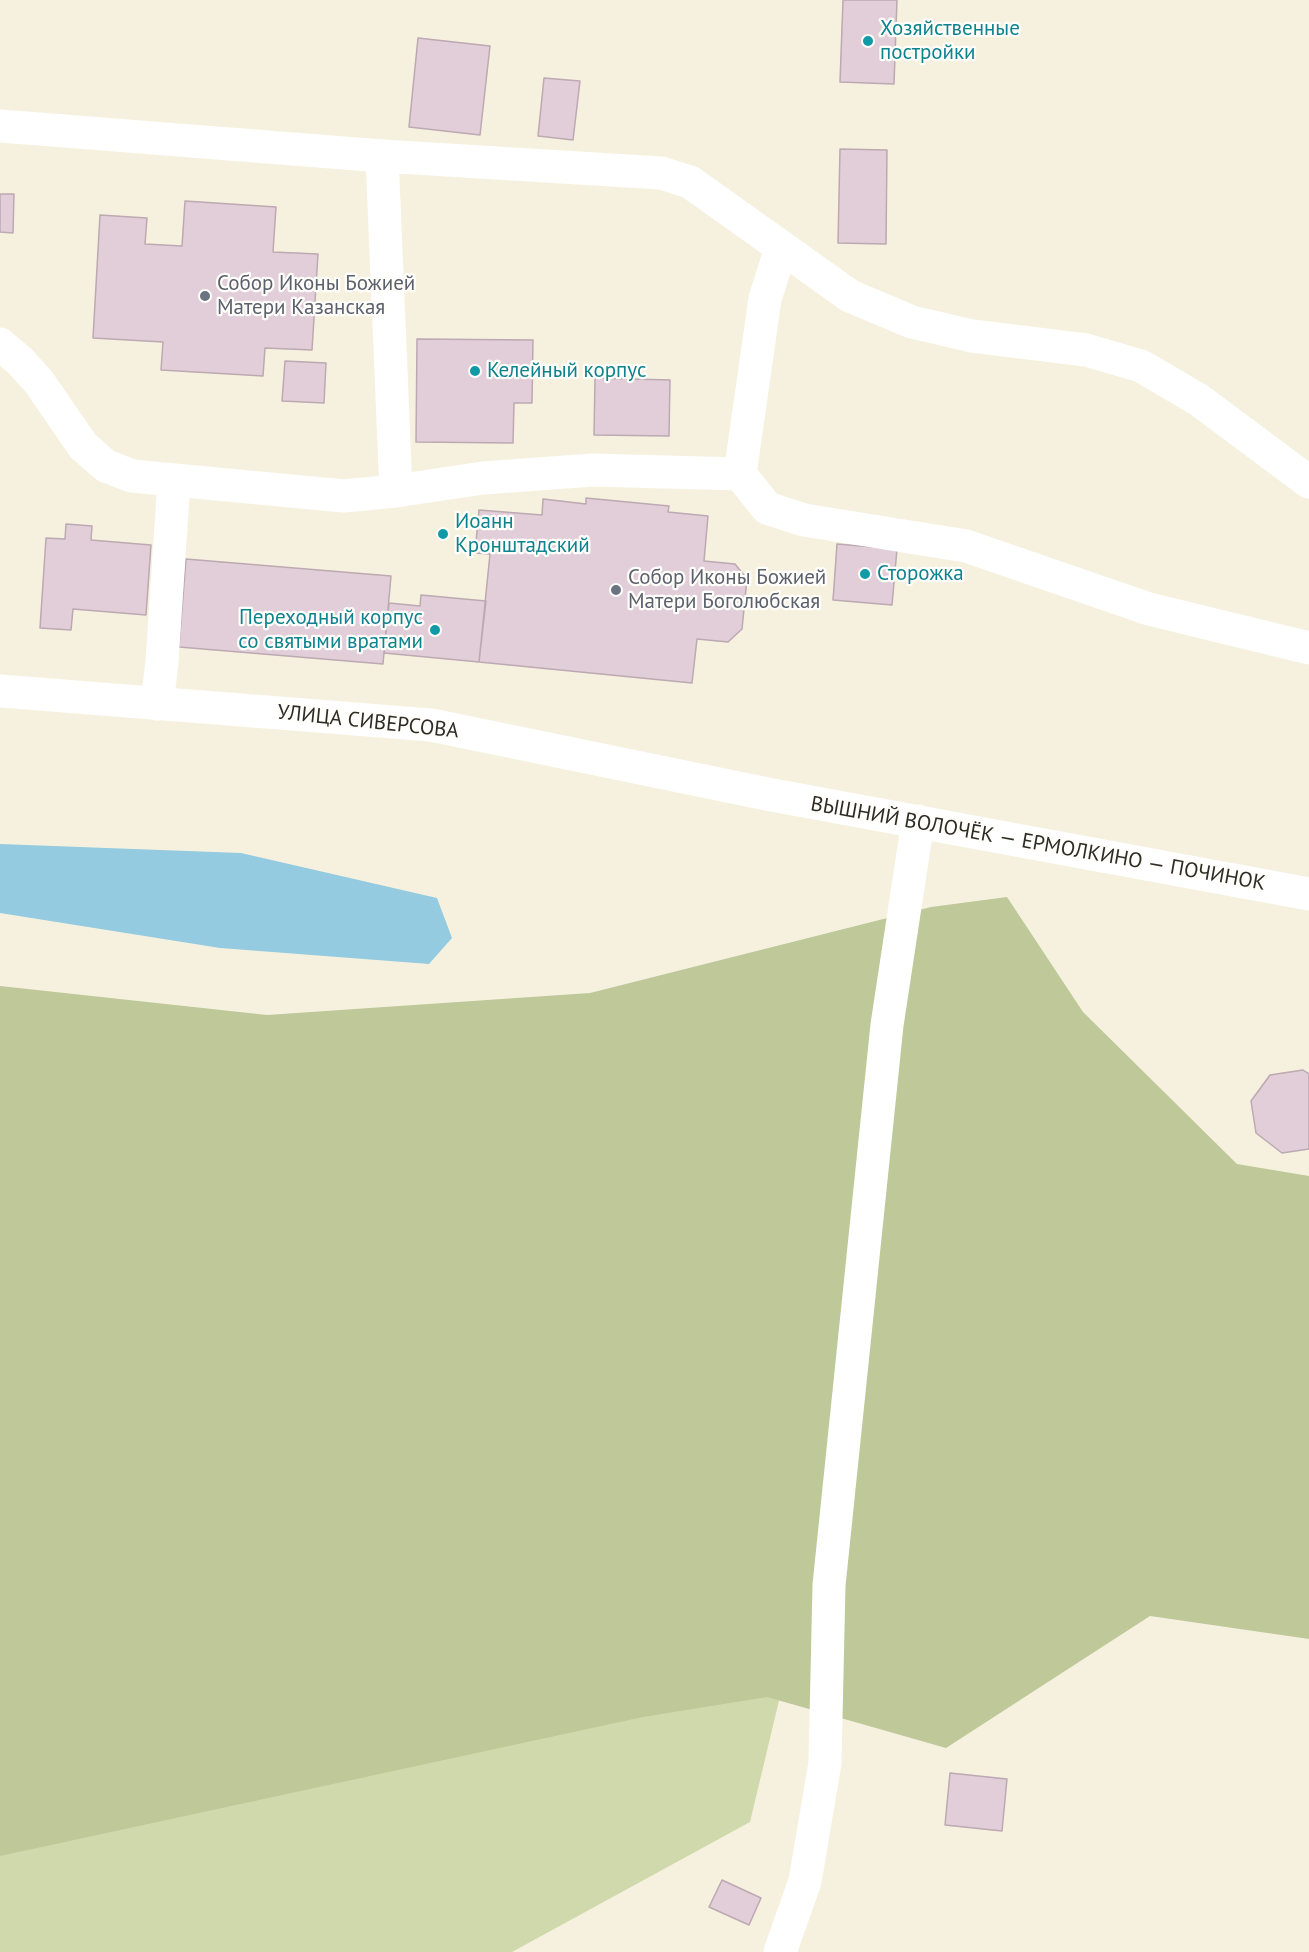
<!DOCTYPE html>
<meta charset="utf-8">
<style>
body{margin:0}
canvas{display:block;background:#f6f1df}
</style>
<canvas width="1309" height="1952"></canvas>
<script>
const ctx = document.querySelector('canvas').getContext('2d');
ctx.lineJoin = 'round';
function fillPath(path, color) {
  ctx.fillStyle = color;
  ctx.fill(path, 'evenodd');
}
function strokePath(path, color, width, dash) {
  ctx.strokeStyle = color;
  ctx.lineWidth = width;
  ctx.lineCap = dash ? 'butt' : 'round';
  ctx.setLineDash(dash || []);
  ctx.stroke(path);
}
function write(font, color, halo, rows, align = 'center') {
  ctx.font = font + ' "PT Sans",sans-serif';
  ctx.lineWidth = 4.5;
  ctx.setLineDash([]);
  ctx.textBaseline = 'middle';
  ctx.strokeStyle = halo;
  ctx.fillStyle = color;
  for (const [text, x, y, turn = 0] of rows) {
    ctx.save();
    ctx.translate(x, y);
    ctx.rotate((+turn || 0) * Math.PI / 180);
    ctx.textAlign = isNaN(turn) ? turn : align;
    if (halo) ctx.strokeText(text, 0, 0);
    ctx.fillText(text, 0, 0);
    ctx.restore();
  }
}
const green = new Path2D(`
 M 787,1667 L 750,1822 L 512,1952 L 0,1952 L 0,1766 Z`);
const forest = new Path2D(`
 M 1007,897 L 1083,1012 L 1237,1164 L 1309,1176 L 1309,1639 L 1150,1616 L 946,1748 L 767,1697 L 643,1717 L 0,1856 L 0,986 L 267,1015 L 590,993 L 931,907 Z`);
const water = new Path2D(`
 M 0,844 L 241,853 L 437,898 L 452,938 L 429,964 L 220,948 L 0,913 Z`);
const building = new Path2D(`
 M 843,0 L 897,0 L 894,84 L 840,82 Z
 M 418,38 L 490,46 L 480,135 L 409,127 Z
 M 544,78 L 580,81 L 573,140 L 538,136 Z
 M 840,149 L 887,150 L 886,244 L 838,243 Z
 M 0,194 L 14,194 L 13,233 L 0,232 Z
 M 185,201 L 276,207 L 273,252 L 318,254 L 312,350 L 265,348 L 263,376 L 161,370 L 163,342 L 93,338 L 100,215 L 147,218 L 145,244 L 182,246 Z
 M 417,339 L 533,340 L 532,403 L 514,403 L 513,443 L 416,442 Z
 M 285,361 L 326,363 L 324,403 L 282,401 Z
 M 595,378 L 670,380 L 669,436 L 594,435 Z
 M 586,498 L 669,506 L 668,512 L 708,516 L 704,561 L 735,564 L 747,579 L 742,629 L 728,642 L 697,639 L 692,683 L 479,662 L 490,554 L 475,553 L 479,510 L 542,515 L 543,499 L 586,504 Z
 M 66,524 L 92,526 L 91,540 L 151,545 L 146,615 L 73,609 L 71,630 L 40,628 L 46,538 L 65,539 Z
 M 837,544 L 897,549 L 892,605 L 833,600 Z
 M 186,559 L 391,576 L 383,664 L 179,647 Z
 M 421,595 L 486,601 L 479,662 L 384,653 L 389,603 L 420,606 Z
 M 1303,1070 L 1309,1074 L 1309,1149 L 1282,1153 L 1256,1133 L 1251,1101 L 1270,1075 Z
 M 950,1773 L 1007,1779 L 1002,1831 L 945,1825 Z
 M 722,1880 L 761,1898 L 749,1925 L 709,1907 Z`);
const minor = new Path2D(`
 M 0,126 L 382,156 L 661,173 L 690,182 L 850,296 L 912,322 L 972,336 L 1086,350 L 1141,366 L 1199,400 L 1309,482
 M 382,156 L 396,491
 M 781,248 L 765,299 L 740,474 L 767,508 L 804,520 L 966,546 L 1149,609 L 1309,648
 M 0,344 L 20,361 L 39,382 L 83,446 L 106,466 L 132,476 L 344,496 L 396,491 L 483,478 L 593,470 L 740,474
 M 0,691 L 431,725 L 767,794 L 1309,894
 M 157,704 L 162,662 L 174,481
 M 780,1952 L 805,1881 L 825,1763 L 829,1585 L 887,1025 L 918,821`);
const markers = [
 [868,41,6,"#0f9aa8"],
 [205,296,6,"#6b7280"],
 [475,371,6,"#0f9aa8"],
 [443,534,6,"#0f9aa8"],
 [865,574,6,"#0f9aa8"],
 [616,590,6,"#6b7280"],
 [435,630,6,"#0f9aa8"]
];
const cultureNames = [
 ["Хозяйственные",880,29],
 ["постройки",880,53],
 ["Келейный корпус",487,371],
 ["Иоанн",455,522],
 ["Кронштадский",455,546],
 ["Сторожка",877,574],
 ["Переходный корпус",423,618,"right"],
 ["со святыми вратами",423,642,"right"]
];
const worshipNames = [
 ["Собор Иконы Божией",217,284],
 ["Матери Казанская",217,308],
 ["Собор Иконы Божией",628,578],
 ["Матери Боголюбская",628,602]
];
const streetNames = [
 ["УЛИЦА СИВЕРСОВА",368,722,6],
 ["ВЫШНИЙ ВОЛОЧЁК — ЕРМОЛКИНО — ПОЧИНОК",1038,844,10]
];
fillPath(green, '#d0d9ab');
fillPath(forest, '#bec899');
fillPath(water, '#94cbe0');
fillPath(building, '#e1ced8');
strokePath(building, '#bca9b2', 1.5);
strokePath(minor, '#fff', 33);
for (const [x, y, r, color] of markers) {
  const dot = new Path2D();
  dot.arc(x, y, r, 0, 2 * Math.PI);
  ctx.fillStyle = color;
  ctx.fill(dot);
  strokePath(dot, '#fffefa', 2);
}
write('21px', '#0d838f', '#fffefa', cultureNames, 'left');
write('21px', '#5b616d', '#fffefa', worshipNames, 'left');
write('21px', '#2e2c25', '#fffefa', streetNames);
</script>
